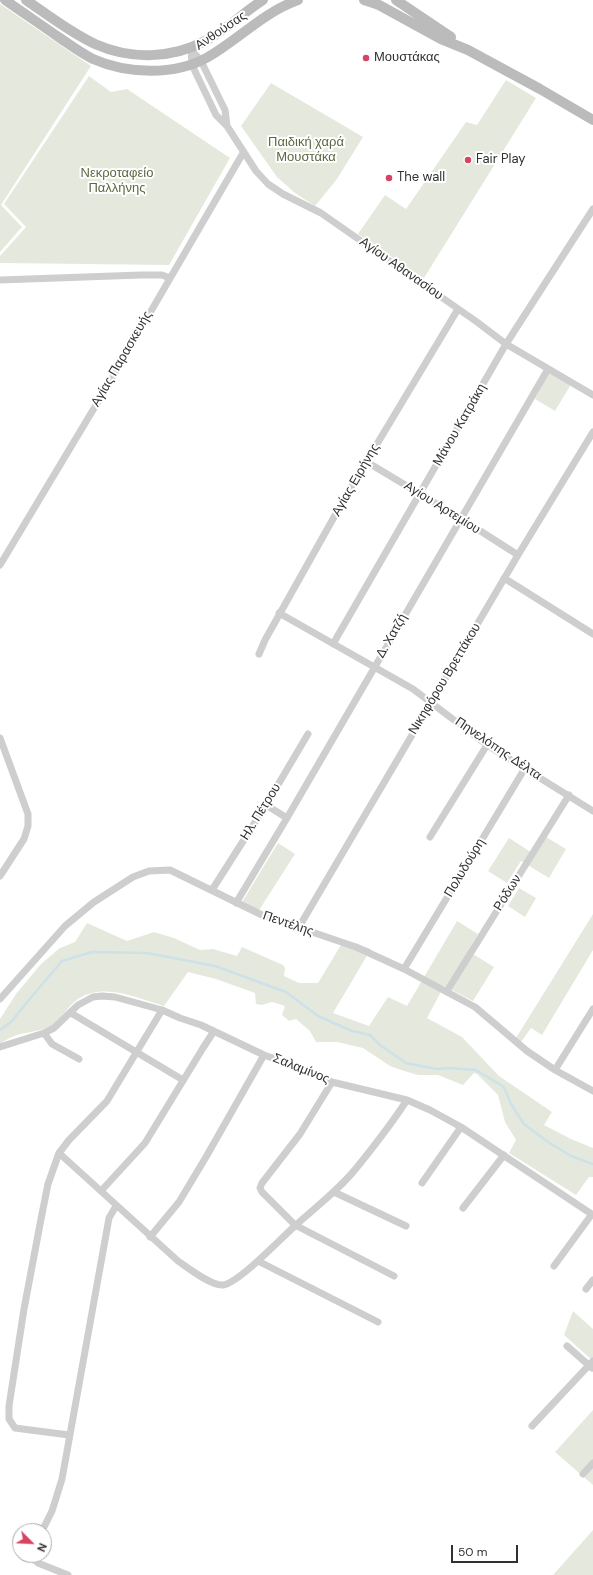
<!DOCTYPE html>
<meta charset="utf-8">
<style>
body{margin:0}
#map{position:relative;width:593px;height:1575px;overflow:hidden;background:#fff;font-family:"DM Sans",sans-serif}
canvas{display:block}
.north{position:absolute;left:12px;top:1523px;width:40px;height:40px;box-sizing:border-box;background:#fff;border:1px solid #adadad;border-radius:50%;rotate:114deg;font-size:11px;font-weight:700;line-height:16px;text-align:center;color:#313131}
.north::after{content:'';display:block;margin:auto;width:14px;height:18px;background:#d64464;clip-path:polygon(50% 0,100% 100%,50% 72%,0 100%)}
.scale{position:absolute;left:451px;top:1545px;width:67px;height:18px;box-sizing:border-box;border:2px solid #313131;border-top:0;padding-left:5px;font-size:12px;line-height:14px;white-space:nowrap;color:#313131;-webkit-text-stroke:3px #fff;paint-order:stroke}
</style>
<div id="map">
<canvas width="593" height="1575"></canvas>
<div class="north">N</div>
<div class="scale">50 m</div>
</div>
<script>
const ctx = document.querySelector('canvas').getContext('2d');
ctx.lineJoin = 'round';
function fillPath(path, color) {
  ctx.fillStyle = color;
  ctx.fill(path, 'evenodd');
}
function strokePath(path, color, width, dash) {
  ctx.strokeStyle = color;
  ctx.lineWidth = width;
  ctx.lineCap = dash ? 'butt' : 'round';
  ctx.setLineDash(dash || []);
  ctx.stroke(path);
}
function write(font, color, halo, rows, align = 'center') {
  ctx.font = font + ' "DM Sans",sans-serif';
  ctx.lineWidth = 4;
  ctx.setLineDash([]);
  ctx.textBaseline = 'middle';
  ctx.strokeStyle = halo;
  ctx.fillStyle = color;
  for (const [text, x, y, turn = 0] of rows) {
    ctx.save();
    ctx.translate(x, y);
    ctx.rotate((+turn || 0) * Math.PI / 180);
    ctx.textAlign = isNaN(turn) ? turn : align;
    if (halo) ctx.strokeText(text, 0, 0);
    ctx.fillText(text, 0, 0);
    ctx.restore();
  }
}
const green = new Path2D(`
 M 0,4 L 91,66 L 1,205 L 22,227 L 0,252 Z
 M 89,76 L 111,92 L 127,89 L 230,158 L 169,265 L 0,263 L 0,256 L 26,227 L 4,204 Z
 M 506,80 L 536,98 L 424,278 L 421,277 L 358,234 L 385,195 L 406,209 L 466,122 L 477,125 Z
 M 271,83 L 363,137 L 337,179 L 315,206 L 295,193 L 277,177 L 241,126 Z
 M 552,368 L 573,381 L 555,411 L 535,399 Z
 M 546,837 L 566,849 L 549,878 L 521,861 L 507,883 L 488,871 L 509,838 L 534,854 Z
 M 278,843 L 295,854 L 256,915 L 239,907 Z
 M 519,888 L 536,898 L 525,917 L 508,906 Z
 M 593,914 L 593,950 L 542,1035 L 531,1028 L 521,1042 L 516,1038 Z
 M 457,921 L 478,934 L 468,951 L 494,967 L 473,1001 L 444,986 L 427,1018 L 462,1037 L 499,1076 L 552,1112 L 544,1125 L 571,1139 L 593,1148 L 593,1177 L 589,1177 L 576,1195 L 509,1153 L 516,1140 L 505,1122 L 498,1095 L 477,1074 L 474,1073 L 463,1085 L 438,1075 L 418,1075 L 401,1070 L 390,1066 L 363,1048 L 337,1042 L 316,1042 L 310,1031 L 296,1019 L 289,1021 L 282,1015 L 285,1006 L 272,1002 L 262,1005 L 256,1004 L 255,993 L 216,979 L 188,972 L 164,1006 C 137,998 104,982 78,999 C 68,1006 62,1018 52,1025 C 39,1033 23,1031 10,1038 C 7,1039 3,1042 0,1044 L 0,1019 L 16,994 L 41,964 L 60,948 L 75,942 L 87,923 L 127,941 L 154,932 L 174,938 L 200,950 L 213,949 L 237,956 L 242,947 L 283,965 L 285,968 L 284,976 L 299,983 L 318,983 L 344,940 L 371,949 L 333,1013 L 369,1026 L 388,997 L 407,1006 Z
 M 573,1311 L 593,1329 L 593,1361 L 564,1335 Z
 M 593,1410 L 593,1485 L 555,1452 Z
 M 593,1530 L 593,1575 L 553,1575 Z`);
const stream = new Path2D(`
 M 0,1030 L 12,1021 L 28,1001 L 62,961 L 92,952 L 147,953 L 215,966 L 286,992 L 318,1016 L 352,1031 L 370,1035 L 380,1045 L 406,1063 L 437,1069 L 448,1068 L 476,1070 L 504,1087 L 511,1104 L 524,1124 L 548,1142 L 571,1156 L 593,1164`);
const street = new Path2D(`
 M 191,49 L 192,65 L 216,115 L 227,126 L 256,171 L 268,184 L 283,194 L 321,213 L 477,322 L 506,344 L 593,395
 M 191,49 L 201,61 L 225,110 L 227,126
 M 0,280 L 141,275 L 162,275 L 170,278
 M 367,462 L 460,518 L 518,555
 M 0,565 L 108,385 L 243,153
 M 504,578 L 593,634
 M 279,613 L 413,689 L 487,745 L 593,811
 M 333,644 L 506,344 L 593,209
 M 259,654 L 265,640 L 347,494 L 458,309
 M 0,738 L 28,814 L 28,826 L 24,839 L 0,876
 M 266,805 L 287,818
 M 430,837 L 487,745
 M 212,890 L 266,805 L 308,734
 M 236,903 L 287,818 L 548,369
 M 299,927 L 518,555 L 593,432
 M 404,969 L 525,768
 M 447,991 L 569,795
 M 0,999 L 65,926 L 94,902 L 133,877 L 149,871 L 170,870 L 262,915 L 356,947 L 404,969 L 475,1007 L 527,1051 L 555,1070 L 593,1091
 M 71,1013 L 183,1080
 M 44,1033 L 52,1044 L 79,1059
 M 0,1047 L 44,1033 L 54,1028 L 78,1005 L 93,997 L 102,996 L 115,997 L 162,1010 L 180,1018 L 201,1025 L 264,1055 L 303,1069 L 332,1082 L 407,1100 L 430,1110 L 461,1127 L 593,1215
 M 555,1070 L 593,1009
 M 332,1082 L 300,1134 L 262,1183 L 260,1188 L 262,1192 L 295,1225 L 394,1276
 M 59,1153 L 178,1261 C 188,1268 211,1286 223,1285 C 239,1283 282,1237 296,1225 C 317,1206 340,1189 358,1166 C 375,1145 392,1123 407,1100
 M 422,1183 L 461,1127
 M 101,1191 L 145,1143 L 203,1048 L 214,1031
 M 334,1192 L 406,1226
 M 463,1208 L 504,1155
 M 150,1237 L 179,1202 L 206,1157 L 264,1055
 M 258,1261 L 378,1322
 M 554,1266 L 592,1214
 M 586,1289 L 593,1280
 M 567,1346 L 592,1368
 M 532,1426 L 593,1361
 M 69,1435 L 15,1428 L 9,1419 L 9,1406 L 24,1309 L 41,1219 L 48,1184 L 59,1153 L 69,1140 L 107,1101 L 162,1010
 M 583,1474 L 593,1463
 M 42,1531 L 52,1511 L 62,1479 L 109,1218 L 116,1206
 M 32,1555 L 32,1557 L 38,1563 L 68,1575`);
const secondary = new Path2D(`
 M 5,0 C 22,12 40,24 57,36 C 69,44 81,53 93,59 C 127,74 175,76 208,57 C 239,39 264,12 298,0
 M 26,0 C 48,15 71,33 95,44 C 131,60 172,59 207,40 C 227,29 244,12 263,0
 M 364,0 L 379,5 L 441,39 L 468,50 L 540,89 L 593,120
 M 396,0 L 451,37`);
const markers = [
 [366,58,4,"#d64464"],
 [468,160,4,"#d64464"],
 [389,178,4,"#d64464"]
];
const streetNames = [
 ["Ανθούσας",221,31,-34],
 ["Αγίου Αθανασίου",401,269,35],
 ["Αγίας Παρασκευής",122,359,-60],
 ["Μάνου Κατράκη",460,425,-60],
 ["Αγίας Ειρήνης",356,480,-60],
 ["Αγίου Αρτεμίου",442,508,32],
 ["Δ. Χατζή",392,636,-60],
 ["Νικηφόρου Βρεττάκου",445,679,-59],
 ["Πηνελόπης Δέλτα",498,749,34],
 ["Ηλ. Πέτρου",261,812,-58],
 ["Πολυδούρη",465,868,-59],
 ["Ρόδων",508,893,-58],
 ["Πεντέλης",288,924,19],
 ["Σαλαμίνος",301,1069,22]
];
const poiNames = [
 ["Μουστάκας",374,58],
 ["Fair Play",476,160],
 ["The wall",397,178]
];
const parkNames = [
 ["Παιδική χαρά",306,143],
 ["Μουστάκα",306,158],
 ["Νεκροταφείο",117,174],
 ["Παλλήνης",117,189]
];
fillPath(green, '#e5e9dd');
strokePath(stream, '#cce1e8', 2.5);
strokePath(street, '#cecece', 7);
strokePath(secondary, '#bbb', 10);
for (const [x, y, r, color] of markers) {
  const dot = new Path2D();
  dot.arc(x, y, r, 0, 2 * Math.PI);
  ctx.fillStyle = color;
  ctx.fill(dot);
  strokePath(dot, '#fff', 1.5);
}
write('13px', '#313131', '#fff', streetNames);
write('13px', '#313131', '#fff', poiNames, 'left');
write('13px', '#5a6942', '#fff', parkNames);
</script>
